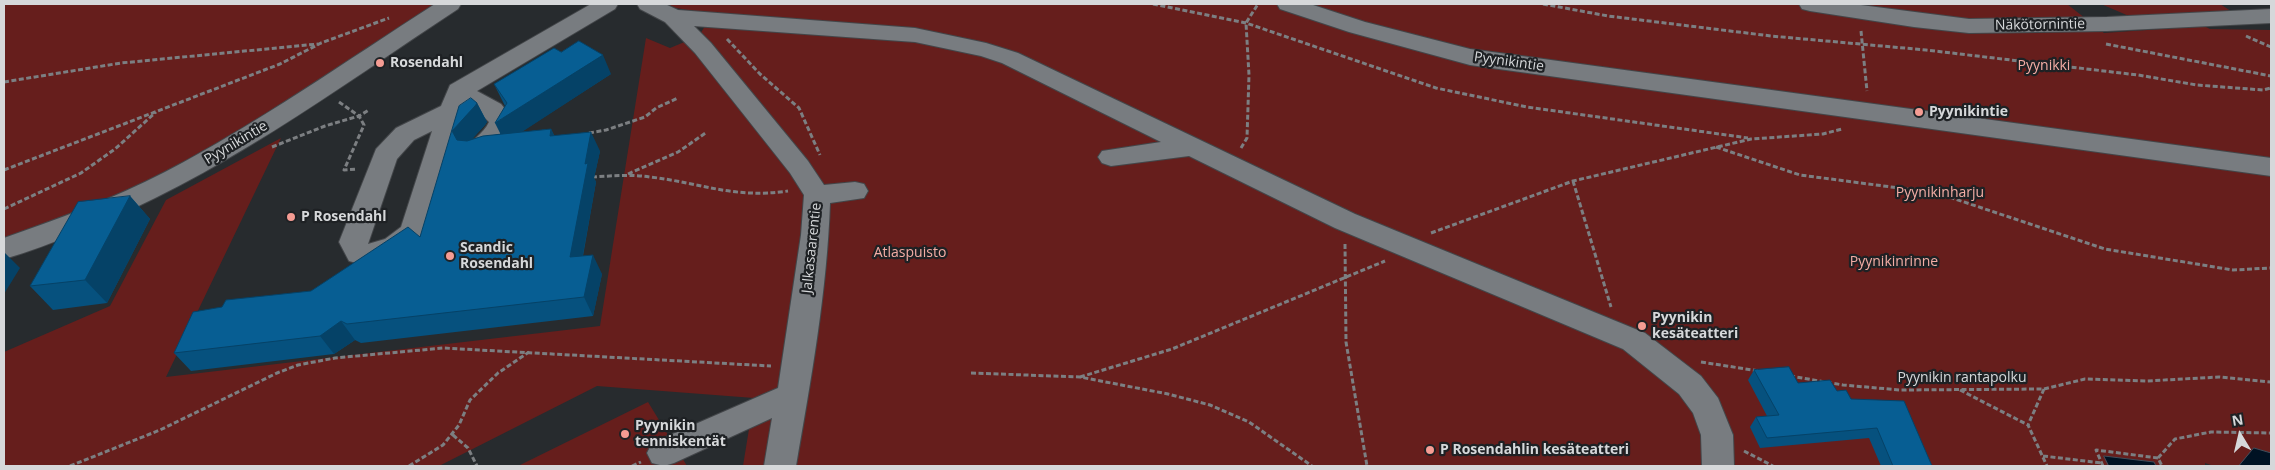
<!DOCTYPE html>
<meta charset="utf-8">
<style>
body{margin:0}
#map{position:relative;width:2275px;height:470px;overflow:hidden;background:#272b2e;font-family:"Open Sans",sans-serif}
canvas{display:block}
.frame{position:absolute;inset:0;border:5px solid #d6d8da;pointer-events:none}
.north{position:absolute;left:2215px;top:410px;width:50px;height:50px;-webkit-text-stroke:4px #1e2124;paint-order:stroke;rotate:351deg;font-size:14px;font-weight:700;line-height:20px;text-align:center;color:#d6d8da}
.north::after{content:'';display:block;margin:auto;width:18px;height:22px;background:#d6d8da;clip-path:polygon(50% 0,100% 100%,50% 72%,0 100%)}
</style>
<div id="map">
<canvas width="2275" height="470"></canvas>
<div class="frame"></div>
<div class="north">N</div>
</div>
<script>
const ctx = document.querySelector('canvas').getContext('2d');
ctx.lineJoin = 'round';
function fillPath(path, color) {
  ctx.fillStyle = color;
  ctx.fill(path, 'evenodd');
}
function strokePath(path, color, width, dash) {
  ctx.strokeStyle = color;
  ctx.lineWidth = width;
  ctx.lineCap = dash ? 'butt' : 'round';
  ctx.setLineDash(dash || []);
  ctx.stroke(path);
}
function write(font, color, halo, rows, align = 'center') {
  ctx.font = font + ' "Open Sans",sans-serif';
  ctx.lineWidth = 4.5;
  ctx.setLineDash([]);
  ctx.textBaseline = 'middle';
  ctx.strokeStyle = halo;
  ctx.fillStyle = color;
  for (const [text, x, y, turn = 0] of rows) {
    ctx.save();
    ctx.translate(x, y);
    ctx.rotate((+turn || 0) * Math.PI / 180);
    ctx.textAlign = isNaN(turn) ? turn : align;
    if (halo) ctx.strokeText(text, 0, 0);
    ctx.fillText(text, 0, 0);
    ctx.restore();
  }
}
const green = new Path2D(`
 M 4,4 L 441,4 L 288,110 L 153,184 L 4,238 Z
 M 667,4 L 2067,4 L 2104,33 L 2204,26 L 2210,29 L 2271,30 L 2271,453 L 2254,448 L 2239,466 L 2214,466 L 2205,463 L 2205,466 L 743,466 L 754,398 L 597,386 L 439,466 L 4,466 L 4,352 L 110,306 L 166,200 L 281,138 L 166,377 L 600,326 L 646,38 L 670,48 L 699,36 L 712,14 L 676,8 Z
 M 2101,4 L 2220,4 L 2234,13 L 2129,16 Z
 M 648,402 L 687,466 L 518,466 Z`);
const water = new Path2D(`
 M 2254,448 L 2271,453 L 2271,466 L 2239,466 Z
 M 2104,456 L 2154,462 L 2156,466 L 2109,466 Z`);
const path = new Path2D(`
 M 1153,4 L 1246,23 L 1436,88 L 1527,107 L 1748,138
 M 1543,4 L 1608,16 L 1771,36 L 1926,50 L 2138,75 L 2197,85 L 2263,90 L 2271,88
 M 1861,31 L 1867,91
 M 2246,36 L 2271,47
 M 727,39 L 760,74 L 799,108 L 820,155
 M 2106,44 L 2271,76
 M 4,82 L 121,63 L 318,44
 M 339,102 L 359,116 L 364,125 L 344,170 L 357,169
 M 589,133 L 606,130 L 645,117 L 656,108 L 678,98
 M 272,147 L 325,126 L 359,116 L 369,110
 M 1716,147 L 1800,175 L 1937,193 L 2105,249 L 2233,270 L 2271,268
 M 1241,148 L 1247,138 L 1249,75 L 1246,23 L 1258,4
 M 4,170 L 280,64 L 321,43 L 389,18
 M 628,174 L 678,152 L 707,132
 M 592,177 C 611,176 631,174 650,177 C 702,183 733,199 788,191
 M 1573,181 L 1611,307
 M 4,209 L 81,173 L 115,149 L 156,112
 M 1431,233 L 1573,181 L 1751,139 L 1823,134 L 1842,129
 M 1345,244 L 1346,342 L 1367,466
 M 1701,362 L 1759,371
 M 971,373 L 1080,377 L 1168,394 L 1210,405 L 1249,422 L 1312,466
 M 1790,376 L 1843,385 L 1900,390 L 2044,389 L 2085,379 L 2147,381 L 2219,377 L 2271,382
 M 1080,377 L 1172,349 L 1385,261
 M 2044,389 L 2028,425 L 2047,466
 M 1960,390 L 2028,425
 M 453,435 L 468,448 L 477,466
 M 1744,451 L 1773,466
 M 2043,456 L 2102,463
 M 2158,458 L 2175,439 L 2211,432 L 2271,433
 M 70,466 L 160,430 L 277,373 L 298,365 L 335,358 L 443,348 L 771,366
 M 409,466 L 443,445 L 459,425 L 470,400 L 498,373 L 529,352
 M 632,466 L 641,462
 M 2103,466 L 2096,450 L 2158,458 L 2162,466`);
const minor = new Path2D(`
 M 435,4 L 461,4 L 458,9 C 335,90 217,178 79,232 C 54,242 29,252 4,259 L 4,238 C 58,219 113,199 165,172 C 259,123 346,61 435,4 Z
 M 591,4 L 618,4 L 615,9 L 477,91 L 501,104 L 515,121 C 506,140 492,164 468,157 L 464,151 C 471,139 483,135 489,122 L 483,116 L 466,106 L 427,232 C 412,258 377,270 349,261 L 339,242 L 376,149 L 396,128 L 441,106 L 450,85 ZM 432,131 L 401,227 L 385,239 L 368,244 L 397,159 L 414,140 Z
 M 637,4 L 665,4 L 678,10 L 915,28 L 986,43 L 1018,53 L 1355,214 L 1645,333 L 1701,376 L 1718,398 L 1733,435 L 1734,466 L 1702,466 L 1701,435 L 1693,413 L 1679,394 L 1623,349 L 1335,228 L 1189,156 L 1111,166 L 1102,163 L 1098,157 L 1102,151 L 1161,142 L 1002,63 L 981,56 L 915,42 L 694,26 L 711,43 L 808,161 L 824,185 L 855,182 L 864,184 L 868,191 L 864,198 L 830,203 C 827,291 811,380 796,466 L 764,466 L 772,418 L 674,463 L 664,466 L 652,463 L 647,453 L 652,443 L 778,388 L 801,235 L 804,195 L 790,173 L 695,53 L 665,22 L 640,9 Z
 M 1277,4 L 1310,4 L 1365,22 L 1470,49 L 2271,158 L 2271,176 L 1470,65 L 1349,32 L 1280,9 Z
 M 1799,4 L 1853,4 L 1969,19 L 2107,17 L 2271,9 L 2271,23 L 2107,31 L 1969,33 L 1914,27 L 1810,11 L 1802,9 Z`);
const wall = new Path2D(`
 M 611,74 L 521,132 L 551,129 L 554,135 L 600,151 L 594,178 L 596,182 L 583,256 L 602,274 L 593,316 L 361,343 L 355,340 L 334,354 L 191,371 L 174,353 L 222,307 L 311,291 L 420,237 L 477,103 L 487,122 L 485,125 L 472,139 L 500,134 L 505,106 L 494,84 Z
 M 130,196 L 150,219 L 107,303 L 53,310 L 30,286 Z
 M 1754,370 L 1798,383 L 1837,391 L 1851,399 L 1932,466 L 1881,466 L 1869,438 L 1760,448 L 1750,427 L 1756,417 L 1767,416 L 1748,380 Z`);
const shadedWall = new Path2D(`
 M 603,55 L 611,74 L 505,143 L 495,123 Z
 M 477,103 L 487,122 L 485,125 L 462,150 L 452,131 Z
 M 551,129 L 560,148 L 550,136 Z
 M 591,132 L 600,151 L 594,178 L 596,182 L 579,276 L 570,257 L 585,164 Z
 M 130,196 L 150,219 L 107,303 L 85,280 Z
 M 4,252 L 20,268 L 4,294 Z
 M 593,255 L 602,274 L 593,316 L 584,297 Z
 M 341,321 L 355,340 L 334,354 L 320,336 Z`);
const building = new Path2D(`
 M 579,41 L 603,55 L 495,123 L 507,103 L 494,84 L 554,48 L 561,52 Z
 M 471,98 L 477,103 L 475,106 L 452,131 L 457,140 L 467,141 L 483,136 L 551,129 L 550,136 L 591,132 L 585,164 L 588,163 L 570,257 L 593,255 L 584,297 L 347,324 L 341,321 L 320,336 L 174,353 L 193,312 L 222,307 L 226,300 L 311,291 L 408,227 L 420,237 L 459,106 Z
 M 130,196 L 85,280 L 30,286 L 78,202 Z
 M 1789,367 L 1798,383 L 1830,380 L 1837,391 L 1846,390 L 1851,399 L 1904,401 L 1932,466 L 1893,466 L 1877,428 L 1767,438 L 1756,417 L 1779,415 L 1754,370 Z`);
const markers = [
 [380,63,5,"#f59c93"],
 [1919,112,5,"#f59c93"],
 [291,217,5,"#f59c93"],
 [450,256,5,"#f59c93"],
 [1642,326,5,"#f59c93"],
 [625,434,5,"#f59c93"],
 [1430,450,5,"#f59c93"]
];
const streetNames = [
 ["Näkötornintie",2040,25,-1],
 ["Pyynikintie",1509,62,8],
 ["Pyynikintie",236,143,-31],
 ["Jalkasaarentie",812,248,-84],
 ["Pyynikin rantapolku",1962,378]
];
const poiNames = [
 ["Rosendahl",390,63],
 ["Pyynikintie",1929,112],
 ["P Rosendahl",301,217],
 ["Scandic",460,248],
 ["Rosendahl",460,264],
 ["Pyynikin",1652,318],
 ["kesäteatteri",1652,334],
 ["Pyynikin",635,426],
 ["tenniskentät",635,442],
 ["P Rosendahlin kesäteatteri",1440,450]
];
const parkNames = [
 ["Pyynikki",2044,66],
 ["Pyynikinharju",1940,193],
 ["Atlaspuisto",910,253],
 ["Pyynikinrinne",1894,262]
];
fillPath(green, '#661e1c');
fillPath(water, '#001223');
strokePath(water, '#404d5a', 1);
strokePath(minor, '#434649', 2);
strokePath(path, '#7c7f82', 3, [5, 2.5]);
fillPath(minor, '#787c80');
fillPath(wall, '#06517e');
fillPath(shadedWall, '#054267');
fillPath(building, '#075e93');
strokePath(building, '#054267', 1);
for (const [x, y, r, color] of markers) {
  const dot = new Path2D();
  dot.arc(x, y, r, 0, 2 * Math.PI);
  ctx.fillStyle = color;
  ctx.fill(dot);
  strokePath(dot, '#1e2124', 2);
}
write('14px', '#d6d8da', '#1e2124', streetNames);
write('bold 14px', '#d6d8da', '#1e2124', poiNames, 'left');
write('14px', '#f4ada5', '#1e2124', parkNames);
</script>
